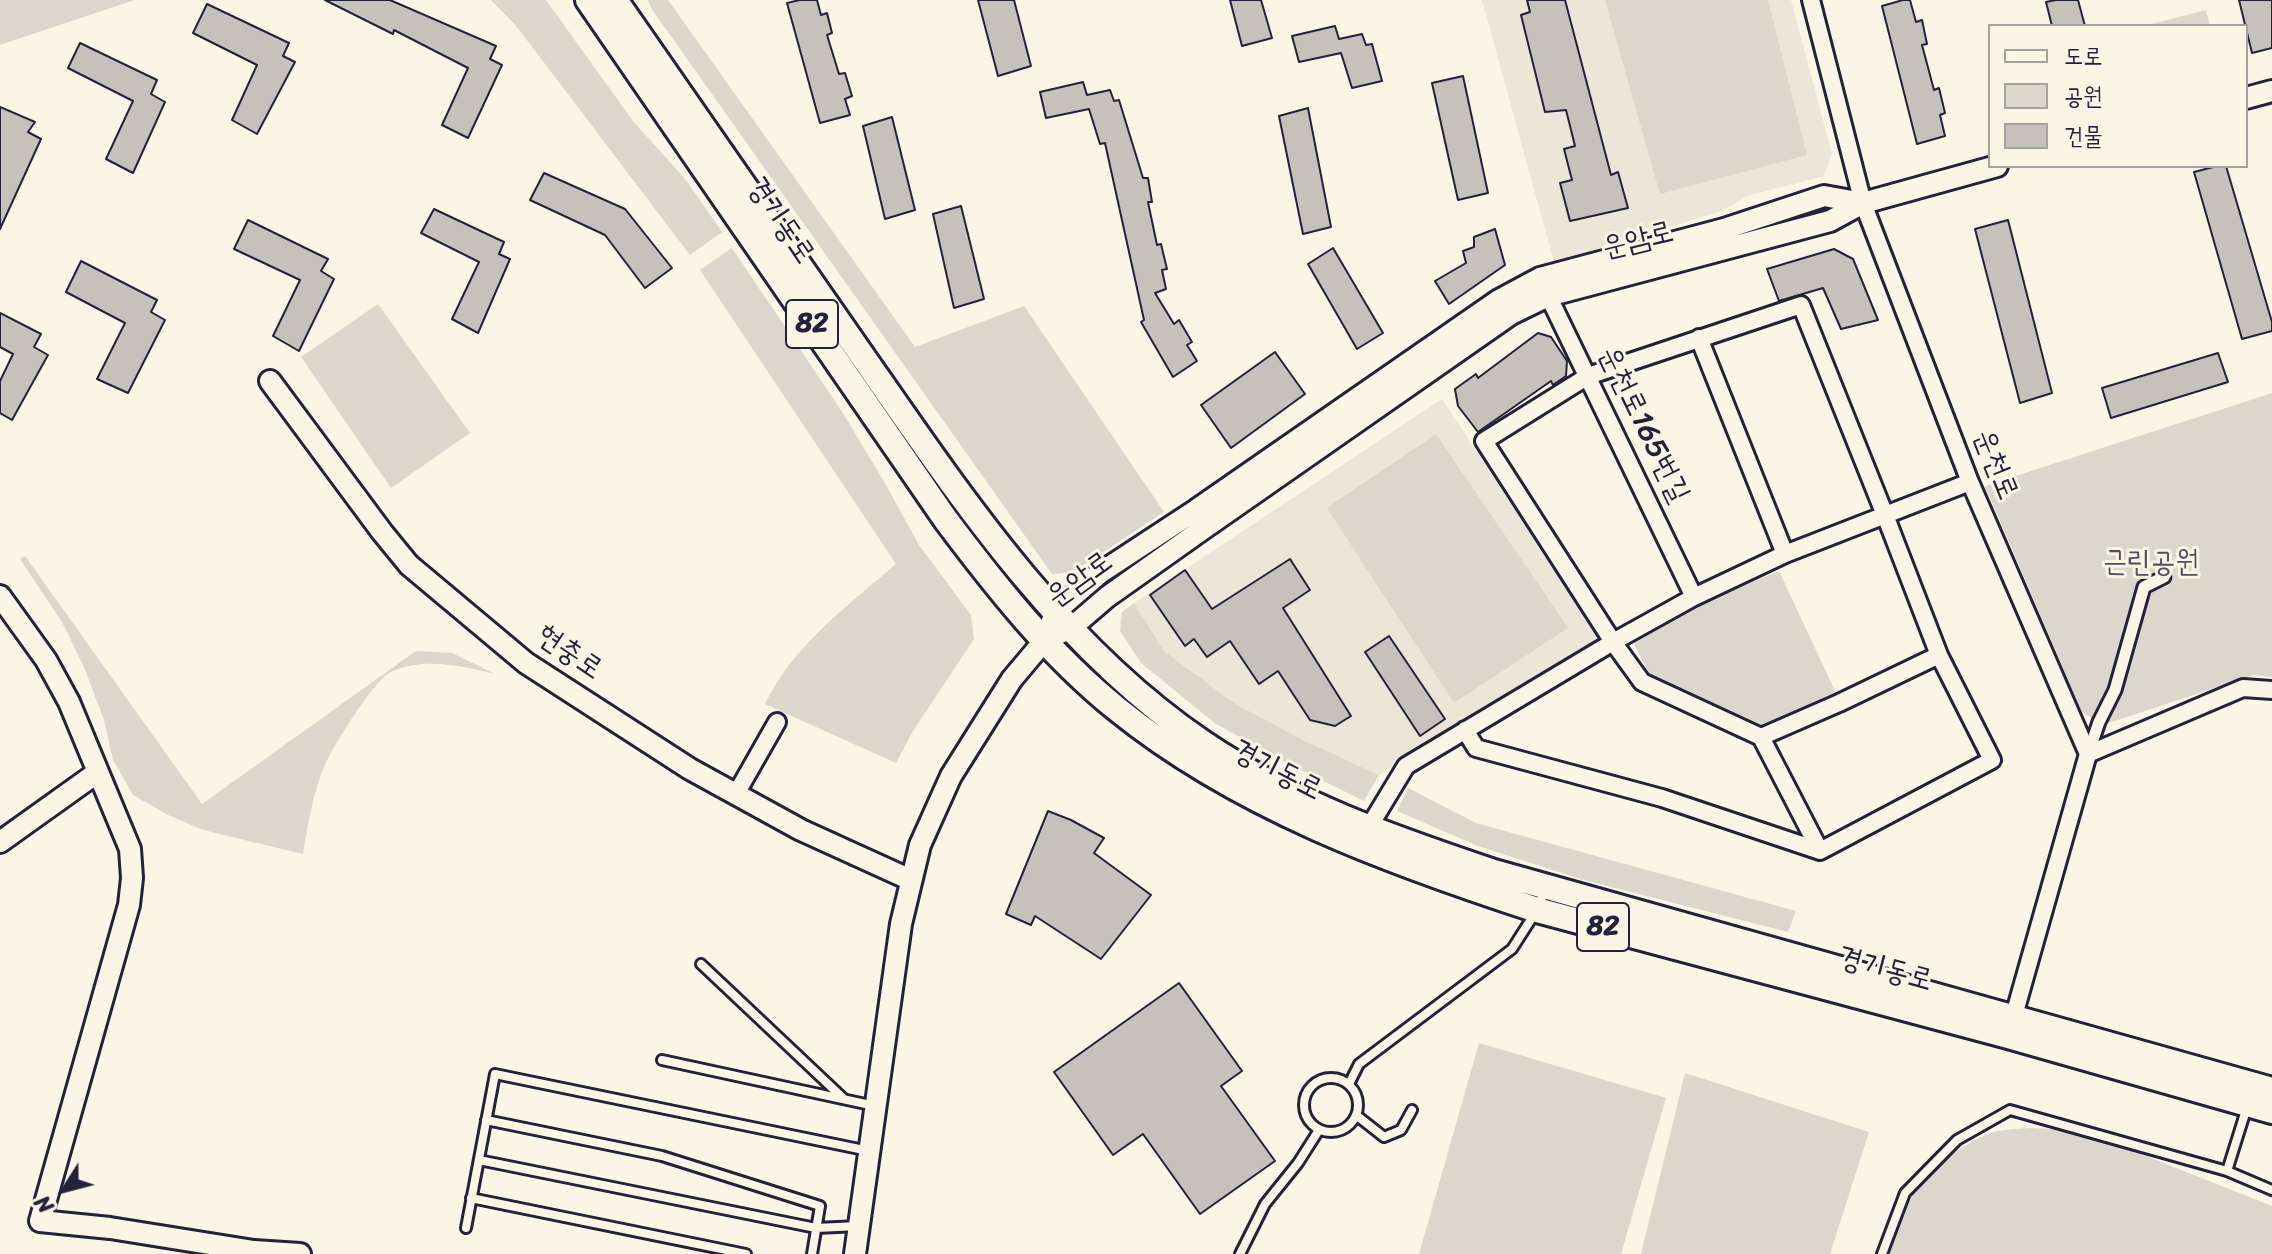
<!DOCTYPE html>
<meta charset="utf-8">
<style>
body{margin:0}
#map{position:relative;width:2272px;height:1254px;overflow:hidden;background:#fcf5e5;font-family:Sriracha,"Poor Story",sans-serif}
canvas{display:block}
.legend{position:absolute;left:1988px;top:24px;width:260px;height:144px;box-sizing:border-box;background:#fcf5e5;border:2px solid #a5a1a1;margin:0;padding:10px 14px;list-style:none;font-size:24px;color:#22223b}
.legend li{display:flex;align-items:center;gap:16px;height:40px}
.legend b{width:40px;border:2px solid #a5a1a1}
.north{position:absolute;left:24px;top:1150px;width:80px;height:80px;-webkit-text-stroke:6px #fcf5e5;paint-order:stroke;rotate:234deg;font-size:22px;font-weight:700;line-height:32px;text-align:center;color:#22223b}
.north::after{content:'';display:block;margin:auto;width:28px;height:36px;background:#22223b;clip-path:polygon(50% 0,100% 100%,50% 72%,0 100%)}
</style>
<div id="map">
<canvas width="2272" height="1254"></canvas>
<ul class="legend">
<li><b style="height:10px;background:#fcf5e5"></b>도로</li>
<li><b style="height:22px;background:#dcd6cc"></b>공원</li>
<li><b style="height:22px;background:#c6c1bb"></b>건물</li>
</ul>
<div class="north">N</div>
</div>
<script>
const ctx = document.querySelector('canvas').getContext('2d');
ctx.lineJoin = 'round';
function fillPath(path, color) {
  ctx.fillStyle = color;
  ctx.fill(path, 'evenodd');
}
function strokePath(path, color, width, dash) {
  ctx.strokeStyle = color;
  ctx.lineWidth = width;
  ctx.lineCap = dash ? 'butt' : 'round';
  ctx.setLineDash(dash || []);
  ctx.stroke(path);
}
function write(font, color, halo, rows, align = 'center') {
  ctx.font = font + ' Sriracha,"Poor Story",sans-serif';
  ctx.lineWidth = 6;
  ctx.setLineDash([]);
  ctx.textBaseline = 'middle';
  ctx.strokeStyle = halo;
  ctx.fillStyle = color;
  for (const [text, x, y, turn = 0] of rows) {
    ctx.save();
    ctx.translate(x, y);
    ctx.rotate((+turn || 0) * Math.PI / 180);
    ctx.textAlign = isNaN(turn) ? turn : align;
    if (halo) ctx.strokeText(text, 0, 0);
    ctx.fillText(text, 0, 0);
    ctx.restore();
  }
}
const built = new Path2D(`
 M 1482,0 L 1791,0 L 1832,154 L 1824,176 L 1747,196 L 1722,211 L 1554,262 Z
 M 1442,399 L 1597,635 L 1595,642 L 1379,775 L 1305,741 L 1234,703 L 1164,651 L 1134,603 Z`);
const green = new Path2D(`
 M 0,0 L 135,0 L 0,45 Z
 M 491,0 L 546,0 L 633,121 L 686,180 L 722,232 L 690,255 L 517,27 Z
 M 648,0 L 668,0 L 915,347 L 1024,306 L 1164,512 L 1073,572 L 1052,574 L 651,8 Z
 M 1605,0 L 1768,0 L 1807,155 L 1660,194 Z
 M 2206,10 L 2210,26 L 2144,26 Z
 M 732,248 L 841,410 L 886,485 L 919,545 L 971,615 L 974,639 L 913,731 L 896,763 L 765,704 C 794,644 848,606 896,564 L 700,270 Z
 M 378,304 L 470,433 L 391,488 L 301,357 Z
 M 2272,393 L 2272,677 L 2254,675 L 2103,725 L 2082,712 L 1985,486 Z
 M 1436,434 L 1568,628 L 1454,703 L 1327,508 Z
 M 25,556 L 202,804 L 416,651 L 452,653 L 495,674 C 463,666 424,657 393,671 C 375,678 334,745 325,765 C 313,792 308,824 303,854 L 203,830 L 168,815 L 133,795 L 113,760 L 104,720 L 84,667 L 62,622 L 20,559 Z
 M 1779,571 L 1836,693 L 1769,728 L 1649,674 L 1634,644 L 1641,630 Z
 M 1134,603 L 1164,651 L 1234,703 L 1305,741 L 1379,775 L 1364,801 L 1291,765 L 1216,724 L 1141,663 L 1120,631 L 1122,612 Z
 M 1408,788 L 1476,823 L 1796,911 L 1788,932 L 1584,880 L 1478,846 L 1397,811 Z
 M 1479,1043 L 1666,1098 L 1621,1254 L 1419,1254 Z
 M 1685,1073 L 1869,1132 L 1830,1254 L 1641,1254 Z
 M 2031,1128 L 2083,1131 L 2272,1206 L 2272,1254 L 1878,1254 C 1883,1239 1889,1223 1899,1209 C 1919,1179 1959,1143 1994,1132 C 2006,1129 2018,1129 2031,1128 Z`);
const building = new Path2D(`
 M 325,0 L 390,0 L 496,46 L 490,59 L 502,65 L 468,138 L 442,125 L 468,68 L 394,30 L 393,34 Z
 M 800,0 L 817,0 L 821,15 L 827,13 L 832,33 L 827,35 L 839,74 L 845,73 L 852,96 L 845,99 L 850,115 L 820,123 L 787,3 Z
 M 978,0 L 1014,0 L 1031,66 L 998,76 Z
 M 1230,0 L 1261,0 L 1272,38 L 1242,46 Z
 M 1527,0 L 1565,0 L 1611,175 L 1618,172 L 1628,208 L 1570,221 L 1560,183 L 1572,180 L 1564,149 L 1575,146 L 1566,110 L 1545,112 L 1521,15 L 1530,12 Z
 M 1903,0 L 1910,0 L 1916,22 L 1922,20 L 1927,44 L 1922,45 L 1934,90 L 1939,88 L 1945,113 L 1940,115 L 1945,136 L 1917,144 L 1882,6 Z
 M 2056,0 L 2078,0 L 2085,26 L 2052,26 L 2046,2 Z
 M 2239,0 L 2272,0 L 2272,48 L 2252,53 Z
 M 207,4 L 289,43 L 283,56 L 295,62 L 257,134 L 232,120 L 257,65 L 193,33 Z
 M 1335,26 L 1339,39 L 1362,34 L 1366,45 L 1372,44 L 1382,81 L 1352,88 L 1341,53 L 1299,62 L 1292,36 Z
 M 80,43 L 157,80 L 151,94 L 165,102 L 133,173 L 106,159 L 133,101 L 68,68 Z
 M 1463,76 L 1488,193 L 1458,200 L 1432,83 Z
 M 1083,82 L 1087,95 L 1110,90 L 1114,101 L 1119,100 L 1143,178 L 1148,178 L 1152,202 L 1148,202 L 1157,245 L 1161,244 L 1167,269 L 1162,270 L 1166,289 L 1155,293 L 1174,324 L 1179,320 L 1192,342 L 1187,345 L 1197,361 L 1173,377 L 1141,322 L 1144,320 L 1105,143 L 1100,144 L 1089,109 L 1046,118 L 1040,92 Z
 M 0,107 L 35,122 L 28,132 L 41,139 L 0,229 Z
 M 1308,108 L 1331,227 L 1303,234 L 1279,116 Z
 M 892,117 L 915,210 L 885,219 L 863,126 Z
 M 2217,166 L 2226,166 L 2272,322 L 2272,331 L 2242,339 L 2194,172 Z
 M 544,173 L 625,209 L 672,268 L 645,288 L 605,235 L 530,200 Z
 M 961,206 L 984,299 L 954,308 L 933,214 Z
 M 434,209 L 504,242 L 499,254 L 510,259 L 478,333 L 452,319 L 479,262 L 421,233 Z
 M 248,220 L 328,259 L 321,271 L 334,279 L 299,351 L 273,336 L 300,280 L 234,249 Z
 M 2008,220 L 2052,393 L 2020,403 L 1975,229 Z
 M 1495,229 L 1505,265 L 1449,304 L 1435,281 L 1466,263 L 1463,251 L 1474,247 L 1474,237 Z
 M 1333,248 L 1383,333 L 1357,349 L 1308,264 Z
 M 1834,249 L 1853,259 L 1878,320 L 1841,329 L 1823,288 L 1779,301 L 1767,269 Z
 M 81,261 L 157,300 L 151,312 L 165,320 L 128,393 L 97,379 L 125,323 L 66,292 Z
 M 0,313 L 41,334 L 34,347 L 48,355 L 12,420 L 0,413 L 0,381 L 13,354 L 0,347 Z
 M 1538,333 L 1551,337 L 1567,361 L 1566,376 L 1553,385 L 1551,381 L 1478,432 L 1458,406 L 1455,389 L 1476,374 L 1478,378 Z
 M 1275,352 L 1305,394 L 1231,448 L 1201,405 Z
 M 2218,353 L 2228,382 L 2111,418 L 2102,388 Z
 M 1290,559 L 1310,590 L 1283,608 L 1351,716 L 1335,726 L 1310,720 L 1278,671 L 1259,684 L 1230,641 L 1207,657 L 1194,639 L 1185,646 L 1150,595 L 1185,570 L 1212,609 Z
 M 1389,636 L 1445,719 L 1420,736 L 1365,652 Z
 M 1048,811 L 1071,820 L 1104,838 L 1094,853 L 1151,895 L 1101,959 L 1035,916 L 1031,925 L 1006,914 Z
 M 1179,983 L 1242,1071 L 1221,1086 L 1275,1161 L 1200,1214 L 1143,1134 L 1113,1155 L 1054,1072 Z`);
const service = new Path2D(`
 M 701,964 L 844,1099
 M 662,1060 L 875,1106
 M1304 1105a27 27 0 1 1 54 0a27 27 0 1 1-54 0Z
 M 1349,1084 L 1359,1064 L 1512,949 L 1537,910 L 1546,887
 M 1356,1115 L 1384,1137 L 1401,1130 L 1412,1110
 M 486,1120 L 662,1156 L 820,1206 L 812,1254
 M 479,1160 L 816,1228 L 859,1226
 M 2227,1171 L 2247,1107
 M 471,1198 L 746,1254
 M 466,1228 L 495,1074 L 869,1151
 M 1240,1254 L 1265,1204 L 1298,1163 L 1319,1130
 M 1882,1254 L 1905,1193 L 1957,1140 L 2010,1110 L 2227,1171 L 2272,1190`);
const pedestrian = new Path2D(`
 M 2088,754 L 2099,722 L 2115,690 L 2144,587 L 2164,577`);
const minor = new Path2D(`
 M 1811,0 L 1863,203 L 1970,482 L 2088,754
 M 1544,287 L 1694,597
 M 1801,305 L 1885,515 L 1939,655 L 1839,703 L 1761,737 L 1642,682 L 1613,642 L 1484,441 L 1588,376 Z
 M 1699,338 L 1785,554
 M 1465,730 L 1476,748 L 1662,798 L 1820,851 L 1992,760 L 1939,655
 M 1761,737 L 1820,851
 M 2088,754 L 2243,688 L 2272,690
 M 736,794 L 777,722
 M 1369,827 L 1406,766 L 1613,642 L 1694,597 L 1785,554 L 1970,482
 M 2011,1026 L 2088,754`);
const tertiary = new Path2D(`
 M 2246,98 L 2272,91
 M 270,381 L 382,532 L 409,565 L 526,663 L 690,769 L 801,830 L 911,880
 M 0,596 L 46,660 L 69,702 L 98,772 L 130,849 L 132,878 L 129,905 L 40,1221 L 110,1228 L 254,1251 L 300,1254
 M 1058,634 L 1071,628 L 1107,597 L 1203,529 L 1511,314 L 1548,296 L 1830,221 L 1863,203 L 1997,166
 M 0,842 L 98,772
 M 855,1254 L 901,924 L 920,845 L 951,776 L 1012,679 L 1044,641 L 1056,611 L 1100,573 L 1196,510 L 1499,300 L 1540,278 L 1724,229 L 1824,196 L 1863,203`);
const primary = new Path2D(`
 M 588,0 L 946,520 C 997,588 1050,655 1117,709 C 1238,807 1390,862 1537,910 L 2008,1036 L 2272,1111
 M 615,0 C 696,117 778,234 859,351 C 958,493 1057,644 1203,743 C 1291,803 1393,838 1494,872 L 2272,1090`);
const shields = [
 [812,324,52],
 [1603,927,52]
];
const shieldNames = [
 ["82",812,324],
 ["82",1603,927]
];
const streetNames = [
 ["경기동로",780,221,56],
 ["운암로",1638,241,-14],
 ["운천로165번길",1643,425,64],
 ["운천로",1995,465,68],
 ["운암로",1080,580,-36],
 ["현충로",569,653,34],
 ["경기동로",1277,771,27],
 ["경기동로",1885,970,15]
];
const parkNames = [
 ["근린공원",2151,563]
];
fillPath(built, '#ece5d8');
fillPath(green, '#dcd6cc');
fillPath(building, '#c6c1bb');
strokePath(building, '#22223b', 2);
strokePath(service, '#22223b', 14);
strokePath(pedestrian, '#22223b', 17);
strokePath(minor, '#22223b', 22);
strokePath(tertiary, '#22223b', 26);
strokePath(primary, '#22223b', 30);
strokePath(service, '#fcf5e5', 8);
strokePath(pedestrian, '#fcf5e5', 11);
strokePath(minor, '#fcf5e5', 16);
strokePath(tertiary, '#fcf5e5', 20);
strokePath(primary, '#fcf5e5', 24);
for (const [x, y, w] of shields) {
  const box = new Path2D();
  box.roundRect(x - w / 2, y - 24, w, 48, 6);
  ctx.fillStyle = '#fcf5e5';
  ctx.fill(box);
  strokePath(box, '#22223b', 2);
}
write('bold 28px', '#22223b', null, shieldNames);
write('30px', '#22223b', '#fcf5e5', streetNames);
write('30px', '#504f5f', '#fcf5e5', parkNames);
</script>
